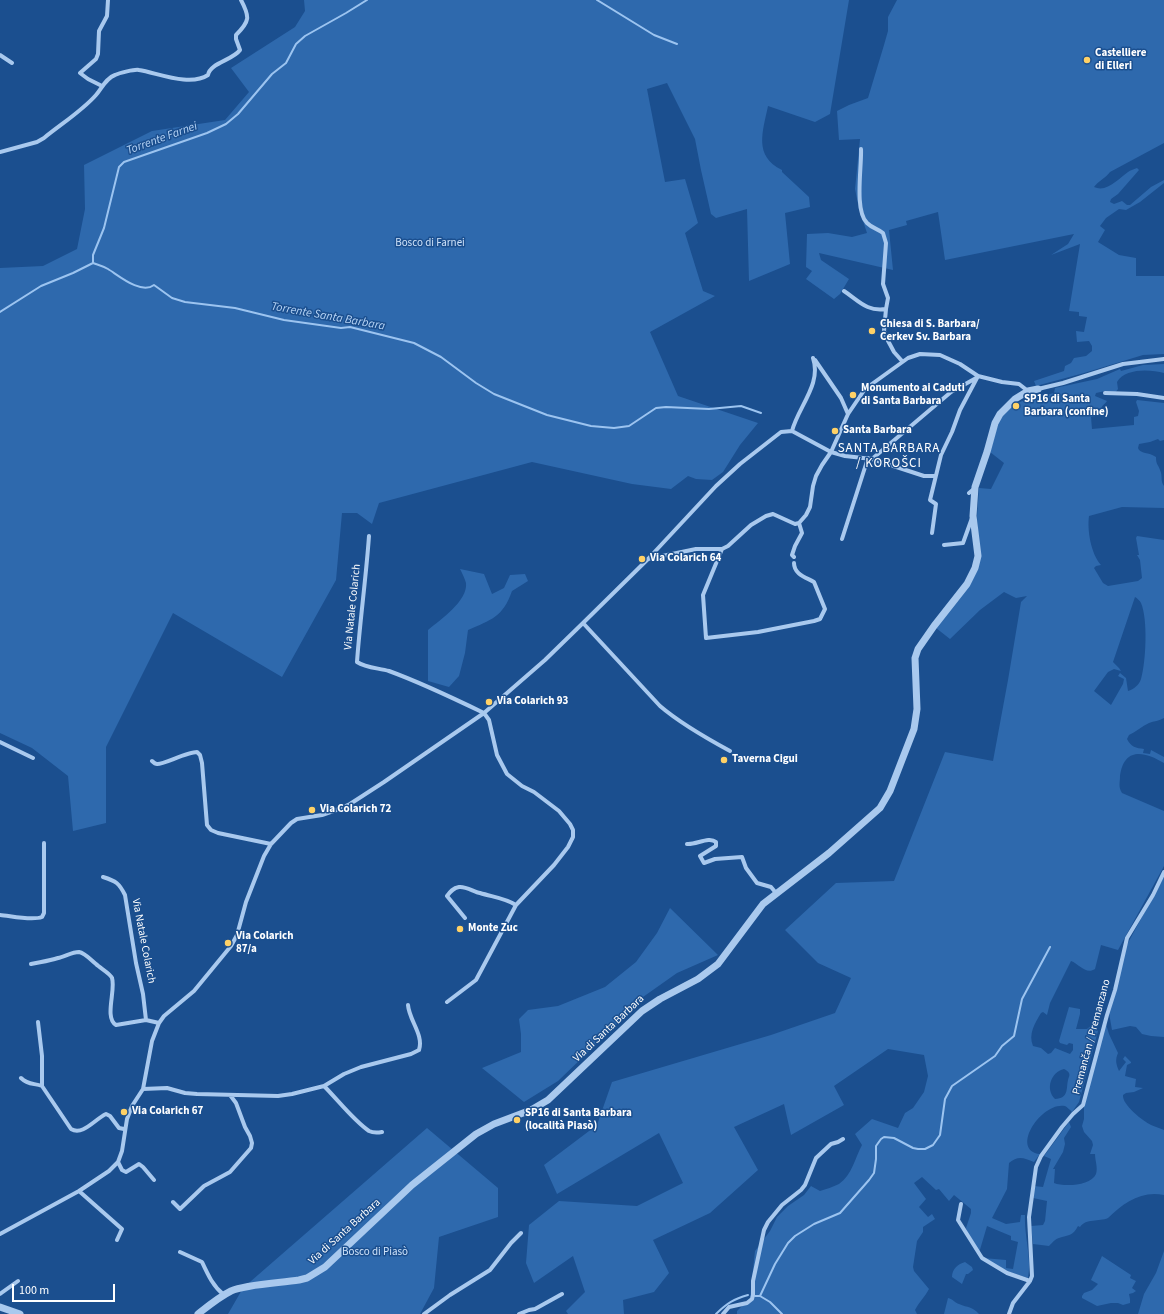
<!DOCTYPE html>
<meta charset="utf-8">
<style>
body{margin:0}
#map{position:relative;width:1164px;height:1314px;overflow:hidden;background:#1b4f8f;font-family:"Source Sans 3",sans-serif}
canvas{display:block}
.scale{position:absolute;left:12px;top:1284px;width:103px;height:18px;box-sizing:border-box;border:2px solid #fff;border-top:0;padding-left:5px;font-size:12px;line-height:14px;white-space:nowrap;color:#fff;-webkit-text-stroke:3px #1b4f8f;paint-order:stroke}
</style>
<div id="map">
<canvas width="1164" height="1314"></canvas>
<div class="scale">100 m</div>
</div>
<script>
const ctx = document.querySelector('canvas').getContext('2d');
ctx.lineJoin = 'round';
function fillPath(path, color) {
  ctx.fillStyle = color;
  ctx.fill(path, 'evenodd');
}
function strokePath(path, color, width, dash) {
  ctx.strokeStyle = color;
  ctx.lineWidth = width;
  ctx.lineCap = dash ? 'butt' : 'round';
  ctx.setLineDash(dash || []);
  ctx.stroke(path);
}
function write(font, color, halo, rows, align = 'center') {
  ctx.font = font + ' "Source Sans 3",sans-serif';
  ctx.lineWidth = 3;
  ctx.setLineDash([]);
  ctx.textBaseline = 'middle';
  ctx.strokeStyle = halo;
  ctx.fillStyle = color;
  for (const [text, x, y, turn = 0] of rows) {
    ctx.save();
    ctx.translate(x, y);
    ctx.rotate((+turn || 0) * Math.PI / 180);
    ctx.textAlign = isNaN(turn) ? turn : align;
    if (halo) ctx.strokeText(text, 0, 0);
    ctx.fillText(text, 0, 0);
    ctx.restore();
  }
}
const green = new Path2D(`
 M 304,0 L 849,0 L 830,114 L 815,122 L 768,106 C 763,131 753,156 782,170 L 782,172 L 809,197 L 810,207 L 785,213 L 790,264 L 749,281 L 747,209 L 716,218 L 711,214 L 701,170 L 695,139 L 667,83 L 647,89 L 665,182 L 685,179 L 698,223 L 685,233 L 703,291 L 715,296 L 650,332 L 678,396 L 758,423 L 740,445 L 723,472 L 712,480 L 696,479 L 688,476 L 671,489 L 632,484 L 532,462 L 379,503 L 372,524 L 357,513 L 342,513 L 336,580 L 282,677 L 173,613 L 106,747 L 106,823 L 73,831 L 68,776 L 32,748 L 0,733 L 0,268 L 43,266 L 77,249 L 85,209 L 84,165 L 152,131 L 225,120 L 249,92 L 231,68 L 295,27 L 305,11 Z
 M 897,0 L 1164,0 L 1164,143 L 1110,172 C 1106,178 1098,181 1094,187 C 1107,193 1119,178 1128,172 C 1130,170 1135,169 1137,168 L 1139,170 L 1118,194 L 1111,199 L 1110,202 L 1114,204 L 1122,201 L 1127,205 L 1130,205 L 1151,187 L 1164,180 L 1164,183 L 1140,202 L 1126,210 L 1119,209 L 1106,218 L 1100,226 L 1105,230 L 1098,242 L 1119,255 L 1136,258 L 1136,276 L 1164,276 L 1164,354 L 1143,355 L 1084,373 L 1036,386 L 1034,381 L 1064,371 L 1065,366 L 1071,363 L 1074,358 L 1086,356 L 1092,351 L 1092,346 L 1089,341 L 1077,342 L 1076,331 L 1084,332 L 1087,317 L 1079,316 L 1079,312 L 1069,311 L 1080,244 L 1051,255 L 1068,244 L 1074,234 L 945,260 L 938,212 L 906,221 L 907,225 L 889,230 L 893,270 L 819,253 L 821,260 L 849,279 L 840,294 L 834,299 L 806,279 L 812,271 L 806,267 L 807,234 L 828,233 L 852,237 L 867,233 L 859,209 L 855,189 L 860,139 L 839,140 L 837,111 L 849,105 L 868,98 L 884,45 L 888,31 L 888,17 Z
 M 1164,364 L 1164,373 C 1150,369 1125,368 1117,382 L 1118,389 L 1115,393 L 1105,391 L 1096,393 L 1095,396 L 1107,401 C 1104,406 1100,405 1102,412 L 1105,414 L 1091,417 L 1092,429 L 1134,425 L 1134,417 L 1138,416 L 1139,411 L 1136,402 L 1137,400 L 1164,403 L 1164,440 L 1160,441 L 1158,439 L 1150,442 L 1139,444 L 1138,448 C 1140,454 1149,452 1156,457 C 1156,465 1158,464 1160,470 C 1163,476 1160,481 1164,486 L 1164,508 L 1122,507 L 1089,516 C 1087,530 1091,554 1101,565 L 1096,566 L 1094,568 L 1103,583 L 1108,586 L 1138,581 L 1142,578 L 1140,560 L 1137,555 L 1139,555 L 1136,538 L 1137,536 L 1164,540 L 1164,718 C 1159,721 1154,721 1149,723 C 1142,726 1136,732 1129,735 L 1127,739 C 1131,747 1136,748 1144,749 L 1143,753 L 1150,754 L 1151,750 L 1164,757 L 1164,763 C 1144,751 1124,747 1120,776 C 1120,783 1118,787 1122,793 L 1164,811 L 1164,866 L 1118,950 L 1101,945 L 1095,969 C 1086,975 1079,964 1071,961 L 1050,1003 L 1047,1015 L 1043,1012 L 1041,1013 C 1035,1023 1028,1034 1033,1046 L 1041,1048 L 1048,1054 L 1051,1053 L 1055,1048 L 1070,1054 L 1073,1050 L 1073,1044 L 1069,1043 L 1067,1045 L 1060,1043 L 1059,1041 L 1069,1007 L 1080,1009 L 1080,1014 L 1076,1029 L 1087,1029 L 1092,1025 L 1098,1031 L 1079,1102 L 1072,1112 C 1070,1110 1067,1107 1065,1106 C 1042,1101 1009,1150 1040,1154 L 1034,1162 C 1024,1158 1018,1155 1009,1163 L 1007,1189 L 992,1218 L 1006,1224 L 1020,1222 L 1021,1215 L 1025,1215 C 1024,1235 1032,1260 1028,1278 L 1004,1270 L 983,1258 L 1006,1260 L 1006,1268 L 1013,1269 L 1018,1242 L 1011,1240 L 1011,1236 L 987,1226 L 979,1253 L 969,1237 L 966,1228 L 971,1213 L 971,1209 L 954,1195 L 949,1201 L 939,1189 L 936,1190 L 922,1177 L 914,1183 L 926,1199 L 919,1207 L 928,1217 L 932,1214 L 935,1219 L 923,1227 L 923,1232 L 917,1241 L 913,1267 L 914,1271 L 929,1289 C 925,1297 919,1302 915,1310 L 917,1314 L 737,1314 L 737,1311 L 750,1298 L 755,1251 L 770,1231 L 777,1217 L 788,1206 L 804,1195 L 811,1186 L 820,1191 C 826,1189 833,1187 839,1184 C 852,1175 855,1158 862,1145 L 855,1134 L 872,1119 L 898,1128 L 905,1113 L 913,1108 L 924,1092 L 928,1076 L 924,1055 L 888,1049 L 834,1086 L 844,1105 L 791,1135 L 784,1104 L 734,1127 L 758,1170 L 710,1213 L 653,1240 L 669,1273 L 654,1292 L 623,1300 L 624,1314 L 568,1314 L 566,1311 L 585,1292 L 573,1256 L 534,1283 L 526,1263 L 529,1225 L 559,1201 L 637,1206 L 683,1183 L 659,1133 L 557,1194 L 544,1165 L 597,1125 L 612,1082 L 771,1035 L 835,1013 L 851,978 L 818,963 L 785,930 L 836,883 L 894,881 L 945,752 L 993,761 L 1008,680 L 1021,602 L 1027,596 L 1016,598 L 1004,592 L 980,610 L 950,639 L 936,628 L 979,565 L 977,516 L 979,488 L 991,489 L 1004,463 L 990,452 C 993,443 995,432 999,422 C 1007,400 1034,398 1054,393 L 1055,388 L 1097,379 L 1120,369 L 1121,371 L 1143,365 ZM 1135,597 C 1137,598 1140,601 1141,603 C 1148,619 1146,662 1141,679 C 1139,685 1134,689 1128,691 L 1126,678 L 1120,673 L 1118,676 L 1124,679 L 1123,684 L 1111,705 L 1094,691 L 1108,672 L 1114,669 L 1121,671 L 1119,668 L 1113,662 ZM 1064,1069 C 1066,1070 1068,1071 1069,1073 C 1070,1076 1069,1076 1068,1080 C 1066,1089 1069,1098 1055,1099 C 1045,1089 1051,1072 1064,1069 Z
 M 460,569 L 484,574 L 492,594 L 504,588 L 510,575 L 525,574 L 528,581 L 512,591 C 503,617 491,620 468,630 L 465,653 L 459,676 L 449,687 L 428,681 L 428,630 C 440,620 468,601 466,583 C 465,579 462,573 460,569 Z
 M 1164,876 L 1164,1037 L 1151,1036 L 1142,1034 L 1136,1027 L 1130,1026 L 1112,1030 L 1109,1013 L 1122,954 Z
 M 670,908 L 718,955 L 677,973 L 643,997 L 612,1029 L 558,1081 L 524,1102 L 482,1068 L 521,1052 L 521,1034 L 519,1019 L 528,1010 L 558,1006 L 605,987 L 636,962 L 657,933 Z
 M 1106,1024 L 1109,1034 L 1118,1053 C 1115,1060 1116,1064 1119,1071 L 1126,1062 L 1123,1059 L 1125,1056 L 1131,1062 L 1131,1063 L 1127,1065 L 1125,1076 L 1136,1079 L 1135,1087 L 1143,1088 L 1134,1092 L 1126,1093 L 1123,1095 C 1122,1105 1143,1121 1151,1125 C 1155,1127 1160,1128 1164,1130 L 1164,1195 C 1142,1190 1123,1203 1108,1218 C 1099,1222 1086,1218 1080,1227 L 1078,1226 C 1073,1236 1068,1235 1059,1238 C 1055,1239 1052,1243 1049,1246 L 1033,1244 L 1031,1226 L 1043,1225 L 1045,1221 L 1047,1201 L 1033,1198 L 1034,1186 L 1043,1187 L 1051,1159 L 1044,1156 L 1069,1122 L 1071,1127 L 1064,1138 L 1065,1144 L 1063,1152 L 1053,1169 L 1055,1169 L 1054,1183 C 1064,1187 1091,1186 1096,1174 C 1098,1167 1095,1161 1095,1154 L 1090,1154 L 1093,1145 L 1092,1141 L 1084,1132 L 1082,1126 L 1084,1119 L 1084,1102 Z
 M 427,1128 L 498,1188 L 498,1217 L 439,1237 L 434,1288 L 420,1314 L 228,1314 L 243,1288 Z
 M 1164,1251 L 1164,1314 L 1138,1314 L 1144,1294 L 1156,1273 Z
 M 1102,1256 L 1131,1275 L 1130,1278 L 1136,1281 L 1132,1288 L 1136,1291 L 1133,1293 L 1129,1294 L 1130,1299 L 1130,1303 L 1123,1305 L 1118,1303 L 1111,1303 L 1097,1306 L 1082,1298 L 1082,1296 L 1084,1293 L 1092,1290 L 1098,1284 L 1091,1280 Z
 M 965,1262 L 972,1267 L 973,1270 L 968,1274 L 966,1274 L 962,1284 L 952,1277 C 952,1269 958,1264 965,1262 Z
 M 948,1298 C 953,1299 955,1303 959,1304 C 968,1308 972,1306 979,1314 L 944,1314 Z`);
const stream = new Path2D(`
 M 597,0 L 654,35 L 677,44
 M 93,263 C 98,265 103,266 108,269 C 118,275 141,295 154,285 L 172,298 L 185,302 L 235,308 L 284,320 L 341,328 L 350,327 L 414,343 L 441,357 L 476,383 L 494,394 L 547,415 L 591,426 L 614,428 L 629,426 L 656,408 L 666,407 L 709,409 L 741,406 L 761,413
 M 0,312 L 41,286 L 73,273 L 93,263 L 93,255 L 104,228 L 119,167 L 124,162 L 207,133 L 226,124 L 238,114 L 272,74 L 286,63 L 296,44 L 305,36 L 346,13 L 367,0
 M 755,1296 L 760,1296 L 775,1264 L 788,1243 L 795,1236 L 814,1224 L 840,1213 L 869,1180 L 874,1173 L 876,1159 L 876,1146 L 881,1139 L 884,1137 L 894,1138 L 913,1148 L 918,1149 L 925,1149 L 933,1145 L 940,1135 L 945,1099 L 952,1086 L 995,1056 L 1002,1046 L 1014,1036 L 1022,999 L 1050,947
 M 760,1296 L 770,1302 L 782,1314
 M 716,1314 C 727,1303 734,1299 748,1295`);
const minor = new Path2D(`
 M 0,55 L 12,63
 M 102,86 L 88,79 L 80,73 L 96,59 L 98,54 L 99,31 L 107,16 L 108,0
 M 861,149 C 862,166 854,210 867,223 C 872,228 878,229 883,233 L 886,243 L 883,284 L 888,298 L 886,309 L 884,331 L 886,337 L 894,352 L 902,361
 M 0,152 L 37,142 L 44,138 C 61,124 82,111 96,95 C 102,88 106,78 115,75 C 119,73 135,69 139,70 C 158,73 190,87 208,75 C 210,63 233,60 240,50 L 236,39 L 236,35 C 250,21 250,17 241,0
 M 844,291 C 859,301 867,312 886,309
 M 815,360 L 841,398 L 848,414
 M 1038,389 L 1063,383 L 1123,364 L 1164,359
 M 1105,393 L 1137,394 L 1164,398
 M 792,431 C 798,407 822,384 813,358
 M 872,459 L 951,392 L 978,377
 M 969,493 L 975,488
 M 932,533 L 936,504 L 930,500 L 941,455 L 952,432 L 960,410 L 978,376
 M 369,536 C 366,578 360,620 357,662 C 366,668 379,668 389,671 C 422,683 453,698 484,713 L 489,720 L 497,755 L 507,774 L 522,786 L 534,792 L 559,811 L 570,824 L 573,830 L 573,837 L 568,847 L 554,865 L 516,905 L 476,980 L 447,1002
 M 842,539 L 868,458
 M 944,545 L 963,543 L 972,518
 M 722,549 L 703,595 L 706,638 L 758,632 L 814,621 L 820,619 L 825,609 L 814,582 C 805,577 794,574 794,563
 M 794,557 L 792,555 L 795,546 L 802,533 L 799,523
 M 648,559 L 696,549 L 722,549 L 728,546 L 751,525 L 766,516 L 773,514 L 795,524 L 799,523 L 806,515 L 810,507 L 813,486 L 816,476 L 822,465 L 831,452 L 848,414 L 865,389 L 908,358 L 920,354 L 940,355 L 960,364 L 978,376 L 1002,382 L 1019,384 L 1028,391
 M 583,623 L 660,706 C 681,724 706,738 730,751
 M 0,742 L 33,758
 M 152,761 C 153,762 156,764 157,764 C 162,765 187,752 197,752 L 200,755 L 202,763 L 207,825 L 211,830 L 218,833 L 271,844
 M 687,844 C 696,845 709,836 716,842 L 716,846 L 700,856 L 704,863 L 715,859 L 742,857 L 746,868 L 757,883 L 771,887 L 776,893
 M 103,877 C 116,881 119,883 125,895 L 136,963 L 143,994 L 146,1020
 M 0,915 C 11,916 32,921 42,917 L 44,913 L 44,843
 M 465,918 L 447,896 C 450,892 453,888 459,887 C 466,886 474,892 480,893 C 493,897 505,898 516,905
 M 31,964 C 40,962 49,961 58,958 C 64,957 72,952 79,952 C 85,953 91,960 96,964 C 100,968 111,974 112,978 C 116,990 104,1018 116,1025 L 146,1020 L 159,1023
 M 38,1022 L 42,1056 L 42,1086
 M 21,1078 C 28,1085 34,1083 42,1086 L 71,1129 C 83,1136 95,1119 106,1114 L 110,1116 L 119,1128 L 124,1129
 M 324,1086 C 337,1099 354,1121 369,1131 C 373,1133 377,1133 382,1132
 M 143,1089 L 167,1088 L 185,1093 L 197,1094 L 278,1096 L 292,1094 L 324,1086 L 344,1074 L 361,1067 L 411,1054 L 419,1050 C 424,1035 409,1020 408,1005
 M 118,1162 L 122,1170 L 126,1172 L 139,1164 L 143,1167 L 154,1180
 M 79,1191 L 122,1229 L 117,1240
 M 173,1202 L 180,1209 L 204,1186 L 230,1172 L 251,1148 L 252,1143 L 250,1136 L 245,1127 L 236,1103 L 230,1095
 M 961,1204 L 958,1220 L 982,1258 L 1007,1273 L 1030,1281
 M 0,1234 L 79,1191 L 109,1171 L 118,1162 L 122,1151 L 127,1119 L 132,1106 L 143,1089 L 152,1041 L 159,1023 L 164,1016 L 194,991 L 231,946 L 237,935 L 246,902 L 264,856 L 271,844 L 291,823 L 297,819 L 322,815 L 339,809 L 350,804 L 384,782 L 484,713 L 545,660 L 583,623 L 648,559 L 716,486 L 740,464 L 781,432 L 792,431 L 831,452 L 845,456 L 872,459 L 924,476 L 935,476
 M 180,1252 L 202,1262 C 208,1275 213,1286 224,1295
 M 0,1294 L 18,1281
 M 424,1314 L 450,1295 L 490,1270 L 511,1243 L 521,1233
 M 519,1314 L 529,1310 L 535,1309 L 562,1294
 M 723,1314 L 729,1307 L 747,1303 L 752,1299 L 753,1295 L 753,1281 L 764,1230 L 768,1222 L 782,1205 L 801,1190 L 805,1185 L 816,1158 L 831,1144 L 838,1142 L 843,1139
 M 1009,1314 L 1013,1303 L 1030,1281 L 1032,1276 L 1029,1217 L 1036,1167 L 1041,1156 L 1062,1127 L 1073,1114 L 1083,1105 L 1107,1015 L 1115,990 L 1127,938 L 1153,895 L 1164,872`);
const tertiary = new Path2D(`
 M 0,1307 L 20,1314
 M 198,1314 C 208,1306 219,1297 231,1291 C 247,1284 281,1283 299,1280 L 307,1278 L 325,1267 L 412,1185 L 476,1134 L 494,1124 L 531,1110 L 548,1100 L 642,1011 L 660,999 L 698,979 L 718,964 L 763,904 L 829,853 L 880,808 L 890,791 L 914,729 L 917,709 L 915,658 L 918,649 L 934,626 L 967,584 L 975,568 L 978,556 L 973,516 L 975,487 L 987,452 L 995,423 L 1000,414 L 1015,399 L 1028,391 L 1038,389`);
const markers = [
 [1087,60,4,"#ffd166"],
 [872,331,4,"#ffd166"],
 [853,395,4,"#ffd166"],
 [1016,406,4,"#ffd166"],
 [835,431,4,"#ffd166"],
 [642,559,4,"#ffd166"],
 [489,702,4,"#ffd166"],
 [724,760,4,"#ffd166"],
 [312,810,4,"#ffd166"],
 [460,929,4,"#ffd166"],
 [228,943,4,"#ffd166"],
 [124,1112,4,"#ffd166"],
 [517,1120,4,"#ffd166"]
];
const poiNames = [
 ["Castelliere",1095,54],
 ["di Elleri",1095,67],
 ["Chiesa di S. Barbara/",880,325],
 ["Cerkev Sv. Barbara",880,338],
 ["Monumento ai Caduti",861,389],
 ["di Santa Barbara",861,402],
 ["SP16 di Santa",1024,400],
 ["Barbara (confine)",1024,413],
 ["Santa Barbara",843,431],
 ["Via Colarich 64",650,559],
 ["Via Colarich 93",497,702],
 ["Taverna Cigui",732,760],
 ["Via Colarich 72",320,810],
 ["Monte Zuc",468,929],
 ["Via Colarich",236,937],
 ["87/a",236,950],
 ["Via Colarich 67",132,1112],
 ["SP16 di Santa Barbara",525,1114],
 ["(località Piasò)",525,1127]
];
const parkNames = [
 ["Bosco di Farnei",430,244],
 ["Bosco di Piasò",375,1253]
];
const streetNames = [
 ["Via Natale Colarich",353,607,-84],
 ["Via Natale Colarich",143,941,79],
 ["Via di Santa Barbara",609,1029,-43],
 ["Premančan / Premanzano",1092,1037,-75],
 ["Via di Santa Barbara",345,1232,-42]
];
const waterNames = [
 ["Torrente Farnei",162,139,-20],
 ["Torrente Santa Barbara",328,317,10]
];
const quarterNames = [
 ["SANTA BARBARA",889,449],
 ["/ KOROŠCI",889,464]
];
fillPath(green, '#2e69ad');
strokePath(stream, '#9cc4f0', 2);
strokePath(minor, '#a9c9ee', 4);
strokePath(tertiary, '#a9c9ee', 7);
for (const [x, y, r, color] of markers) {
  const dot = new Path2D();
  dot.arc(x, y, r, 0, 2 * Math.PI);
  ctx.fillStyle = color;
  ctx.fill(dot);
  strokePath(dot, '#1b4f8f', 1.5);
}
write('bold 11px', '#fff', '#1b4f8f', poiNames, 'left');
write('11px', '#cfe3fa', '#1b4f8f', parkNames);
write('11px', '#fff', '#1b4f8f', streetNames);
write('italic 12px', '#b5d3f5', '#1b4f8f', waterNames);
ctx.letterSpacing = '1px';
write('13px', '#fff', '#1b4f8f', quarterNames);
ctx.letterSpacing = '0px';
</script>
